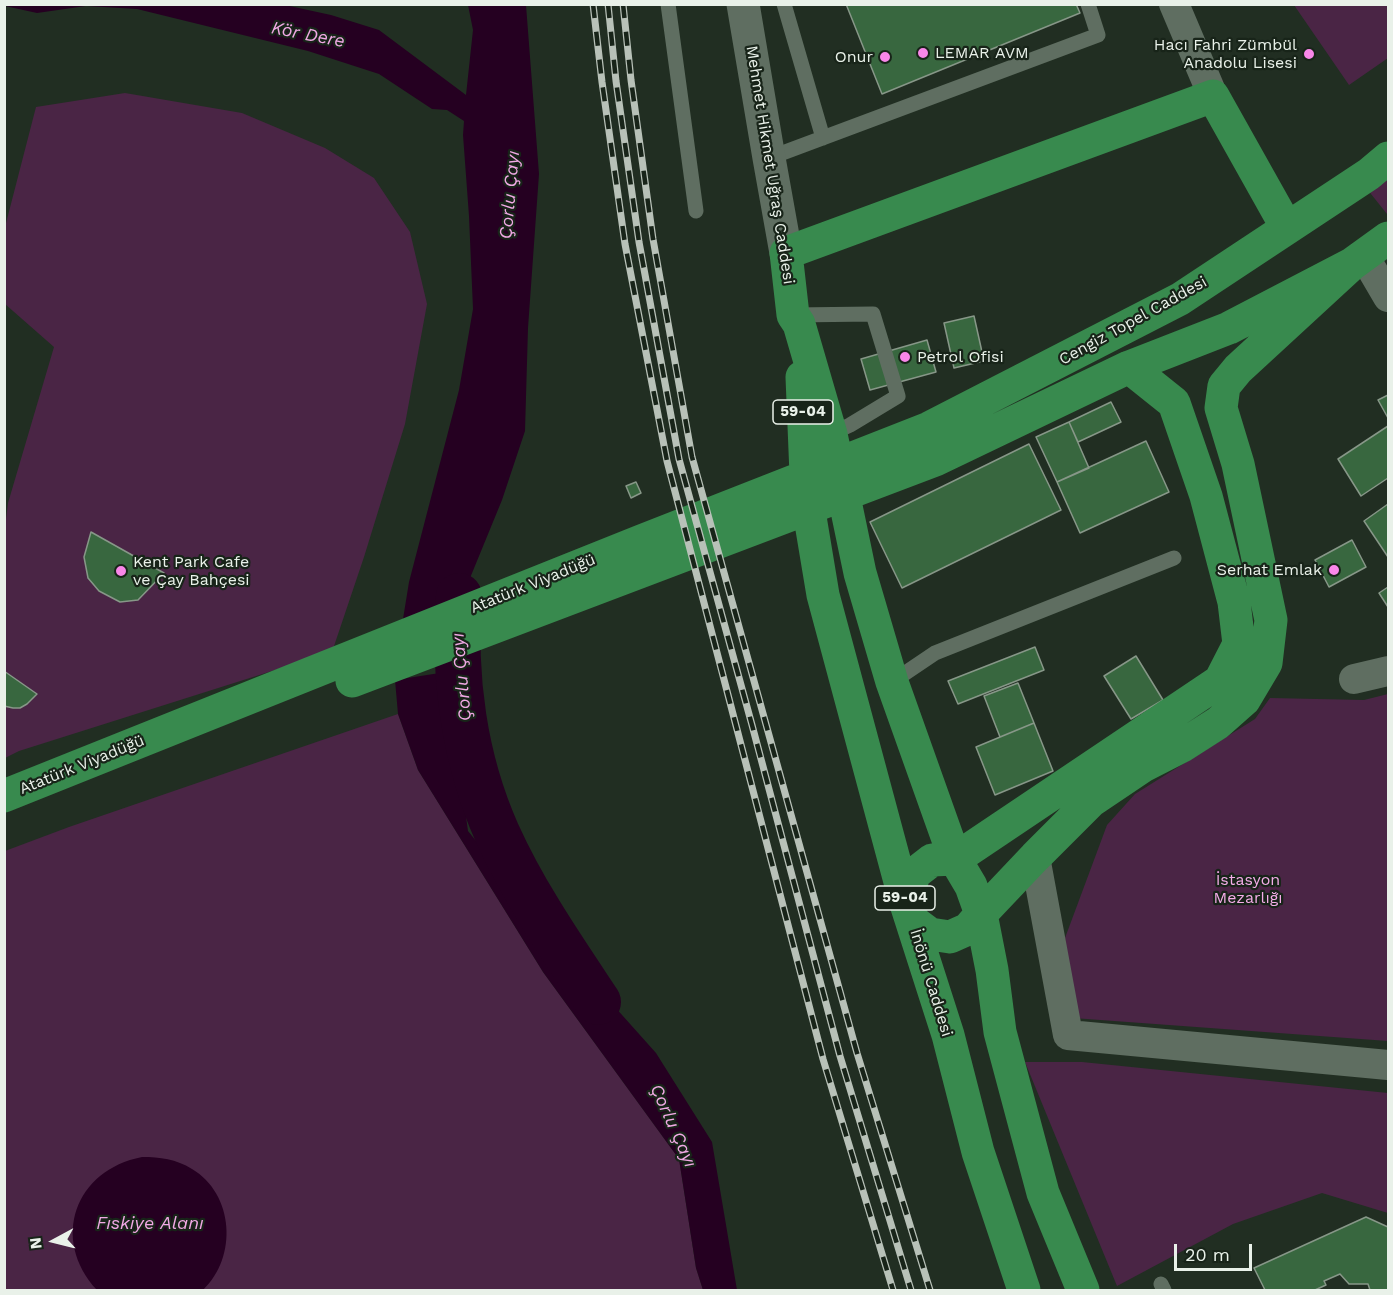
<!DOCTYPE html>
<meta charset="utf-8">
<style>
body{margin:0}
#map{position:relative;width:1393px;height:1295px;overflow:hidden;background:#212e22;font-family:"Work Sans",sans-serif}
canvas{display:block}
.frame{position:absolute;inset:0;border:6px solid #e9f1e9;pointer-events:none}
.north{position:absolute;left:24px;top:1211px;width:60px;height:60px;-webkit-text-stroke:4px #182419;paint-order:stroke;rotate:263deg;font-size:16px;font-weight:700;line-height:24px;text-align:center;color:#e9f1e9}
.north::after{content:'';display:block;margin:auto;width:21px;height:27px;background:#e9f1e9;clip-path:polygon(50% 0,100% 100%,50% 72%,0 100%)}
.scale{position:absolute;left:1174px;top:1244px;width:78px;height:27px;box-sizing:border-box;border:3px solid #e9f1e9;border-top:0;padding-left:8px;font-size:18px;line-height:21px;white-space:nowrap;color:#e9f1e9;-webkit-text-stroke:4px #182419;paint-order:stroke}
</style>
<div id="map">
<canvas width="1393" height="1295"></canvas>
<div class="frame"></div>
<div class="north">N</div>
<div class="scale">20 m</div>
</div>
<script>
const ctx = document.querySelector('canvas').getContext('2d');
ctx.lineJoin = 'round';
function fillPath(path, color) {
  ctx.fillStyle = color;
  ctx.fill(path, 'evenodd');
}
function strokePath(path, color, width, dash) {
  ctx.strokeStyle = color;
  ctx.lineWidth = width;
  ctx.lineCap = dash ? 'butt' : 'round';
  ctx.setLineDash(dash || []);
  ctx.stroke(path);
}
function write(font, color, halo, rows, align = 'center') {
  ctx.font = font + ' "Work Sans",sans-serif';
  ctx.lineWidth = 4.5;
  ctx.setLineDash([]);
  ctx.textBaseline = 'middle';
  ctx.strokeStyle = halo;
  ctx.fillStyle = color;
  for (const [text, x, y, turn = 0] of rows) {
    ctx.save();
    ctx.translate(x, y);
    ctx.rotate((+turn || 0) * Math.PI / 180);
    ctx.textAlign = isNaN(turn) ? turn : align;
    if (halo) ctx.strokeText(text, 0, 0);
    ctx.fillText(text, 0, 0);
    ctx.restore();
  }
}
const green = new Path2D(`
 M 1294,5 L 1388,5 L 1388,58 L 1349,85 Z
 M 125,93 L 242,113 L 325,148 L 374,178 L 410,232 L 427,304 L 405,424 L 364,557 L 332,652 L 19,751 L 5,758 L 5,527 L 8,503 L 54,347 L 5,304 L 5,227 L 36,107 Z
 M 1388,164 L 1388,213 L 1387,214 L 1363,184 Z
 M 1388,694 L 1388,1041 L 1073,1018 L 1065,938 L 1107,825 L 1135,794 L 1255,719 L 1270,698 L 1364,700 Z
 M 398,714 L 418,770 L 543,972 L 679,1159 L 696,1268 L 703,1290 L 5,1290 L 5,851 L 69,827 Z
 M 1025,1062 L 1082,1062 L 1388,1093 L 1388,1213 L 1322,1193 L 1233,1224 L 1117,1286 Z`);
const water = new Path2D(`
 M 5,4 L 285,5 L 331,15 L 379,30 L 466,95 L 473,30 L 468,5 L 526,5 L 539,174 L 528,328 L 525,431 L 502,500 L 461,600 L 403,619 L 409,582 L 459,390 L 473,309 L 469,216 L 463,135 L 464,121 L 447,110 L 432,109 L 379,74 L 308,51 L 137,9 L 86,6 L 37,13 L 5,6 Z
 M 446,672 L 468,831 L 572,959 L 656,1053 L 712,1142 L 737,1290 L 703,1290 L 696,1268 L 679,1159 L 543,972 L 418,770 L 398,714 L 395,680 Z
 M 142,1157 C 160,1157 176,1159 192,1169 C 234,1194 238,1257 203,1290 L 97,1290 C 50,1239 75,1170 142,1157 Z`);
const river = new Path2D(`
 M 459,596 C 453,676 464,759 497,833 C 524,893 562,948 598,1002`);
const building = new Path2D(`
 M 846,4 L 1076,4 L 1080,13 L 882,94 Z
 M 974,316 L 984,361 L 954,368 L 944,323 Z
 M 927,340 L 936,372 L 870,390 L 861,359 Z
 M 1388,395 L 1388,418 L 1378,400 Z
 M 1111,402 L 1121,422 L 1078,442 L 1069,422 Z
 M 1069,422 L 1089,468 L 1057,482 L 1036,437 Z
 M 1388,426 L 1388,478 L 1361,496 L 1338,459 Z
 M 1146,441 L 1169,492 L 1080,533 L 1057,482 Z
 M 1029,444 L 1061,510 L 902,588 L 870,522 Z
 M 636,482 L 641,493 L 631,498 L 626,486 Z
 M 1388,504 L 1388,557 L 1364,521 Z
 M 91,532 L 164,573 L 138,600 L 120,602 L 99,591 L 88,578 L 84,557 Z
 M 1352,540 L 1366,567 L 1329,587 L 1315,560 Z
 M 1388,587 L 1388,607 L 1379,593 Z
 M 1035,647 L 1044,670 L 958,704 L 948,681 Z
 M 1136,656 L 1163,700 L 1131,719 L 1104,676 Z
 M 4,671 L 37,694 L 27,704 L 20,708 L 13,708 L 4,706 Z
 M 1018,683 L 1034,723 L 1000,737 L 984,696 Z
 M 1034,723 L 1053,771 L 995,795 L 976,747 Z
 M 1366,1217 L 1388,1227 L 1388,1290 L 1370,1290 L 1368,1284 L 1349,1284 L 1340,1274 L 1324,1281 L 1326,1285 L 1315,1290 L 1265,1290 L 1254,1268 Z`);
const lane = new Path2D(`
 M 668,4 L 696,211
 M 784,4 L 823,138
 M 769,158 L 1098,35 L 1088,4
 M 793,315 L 873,314 L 898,396 L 850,425 L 831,434
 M 892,682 L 935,653 L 1174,558
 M 1161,1284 L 1164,1290`);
const street = new Path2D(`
 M 1174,4 L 1213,96
 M 1364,256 L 1388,297
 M 1354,679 L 1388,671
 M 1035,857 L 1068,1035 L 1388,1065`);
const secondary = new Path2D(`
 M 743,4 L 769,158 L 786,253`);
const primary = new Path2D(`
 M 1129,367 L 1174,403 L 1206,496 L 1234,602 L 1239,644 L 1220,681 L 955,859 L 932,860 L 914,874 L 906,904 L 914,922 L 930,934 L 950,937 L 968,929 L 981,914 L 1035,857 L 1091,801 L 1143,766 L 1182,746 L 1218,723 L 1244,700 L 1266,663 L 1271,620 L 1238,464 L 1221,408 L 1224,386 L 1238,369 L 1352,264
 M 802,377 L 807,499 L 823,595 L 906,904 L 948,1035 L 978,1152 L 1024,1290
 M 352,681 L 935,460 L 1129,367 L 1229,328 L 1352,264 L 1388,238
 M 4,796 L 641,541 L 929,428 L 1180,299 L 1369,174 L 1388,158
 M 1083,1290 L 1043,1193 L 1000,1032 L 992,970 L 981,914 L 971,886 L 955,859 L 892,682 L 860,573 L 831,434 L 799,324 L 793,315 L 786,253 L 1213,96 L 1287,228`);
const rail = new Path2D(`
 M 593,4 L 602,82 L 625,244 L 667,461 L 823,1059 L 893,1290
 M 608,4 L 616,81 L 639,242 L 679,459 L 752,725 L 840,1056 L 911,1290
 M 623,4 L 631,80 L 653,239 L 692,457 L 857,1053 L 930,1290`);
const markers = [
 [923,53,6,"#f987e9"],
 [1309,54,6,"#f987e9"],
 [885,57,6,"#f987e9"],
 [905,357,6,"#f987e9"],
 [1334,570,6,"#f987e9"],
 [121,571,6,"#f987e9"]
];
const shields = [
 [803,412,60],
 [905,898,60]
];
const shieldNames = [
 ["59-04",803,412],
 ["59-04",905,898]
];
const poiNames = [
 ["Hacı Fahri Zümbül",1297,45],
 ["Anadolu Lisesi",1297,63],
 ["LEMAR AVM",935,53,"left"],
 ["Onur",873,57],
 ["Petrol Ofisi",917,357,"left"],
 ["Kent Park Cafe",133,562,"left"],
 ["ve Çay Bahçesi",133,580,"left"],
 ["Serhat Emlak",1322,570]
];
const streetNames = [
 ["Mehmet Hikmet Uğraş Caddesi",770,165,81],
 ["Cengiz Topel Caddesi",1133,321,-29],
 ["Atatürk Viyadüğü",533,584,-22],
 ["Atatürk Viyadüğü",82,765,-22],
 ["İnönü Caddesi",931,983,73]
];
const parkNames = [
 ["İstasyon",1248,880],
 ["Mezarlığı",1248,898]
];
const waterNames = [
 ["Kör Dere",308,35,11],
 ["Çorlu Çayı",510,195,-85],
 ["Çorlu Çayı",462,677,-95],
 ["Çorlu Çayı",673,1126,66],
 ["Fıskiye Alanı",150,1224]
];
fillPath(green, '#4a2545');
fillPath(water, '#250021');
strokePath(river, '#250021', 46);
fillPath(building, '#38673f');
strokePath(building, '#879788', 1.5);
strokePath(lane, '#5f6e61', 15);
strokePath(street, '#5f6e61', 30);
strokePath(secondary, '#5f6e61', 33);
strokePath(primary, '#388a4e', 33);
strokePath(rail, '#b8c1b8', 7);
strokePath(rail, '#182419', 4.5, [14]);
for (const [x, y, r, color] of markers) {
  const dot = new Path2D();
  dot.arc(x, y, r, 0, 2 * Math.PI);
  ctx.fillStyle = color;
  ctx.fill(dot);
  strokePath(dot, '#182419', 2);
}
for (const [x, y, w] of shields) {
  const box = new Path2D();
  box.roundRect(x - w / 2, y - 12, w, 24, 4.5);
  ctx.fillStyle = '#182419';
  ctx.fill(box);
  strokePath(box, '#e9f1e9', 1.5);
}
write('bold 15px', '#e9f1e9', null, shieldNames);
write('16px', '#e9f1e9', '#182419', poiNames, 'right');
write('16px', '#e9f1e9', '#182419', streetNames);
write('16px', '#f4ace8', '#182419', parkNames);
write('italic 18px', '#f1a9e5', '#182419', waterNames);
</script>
